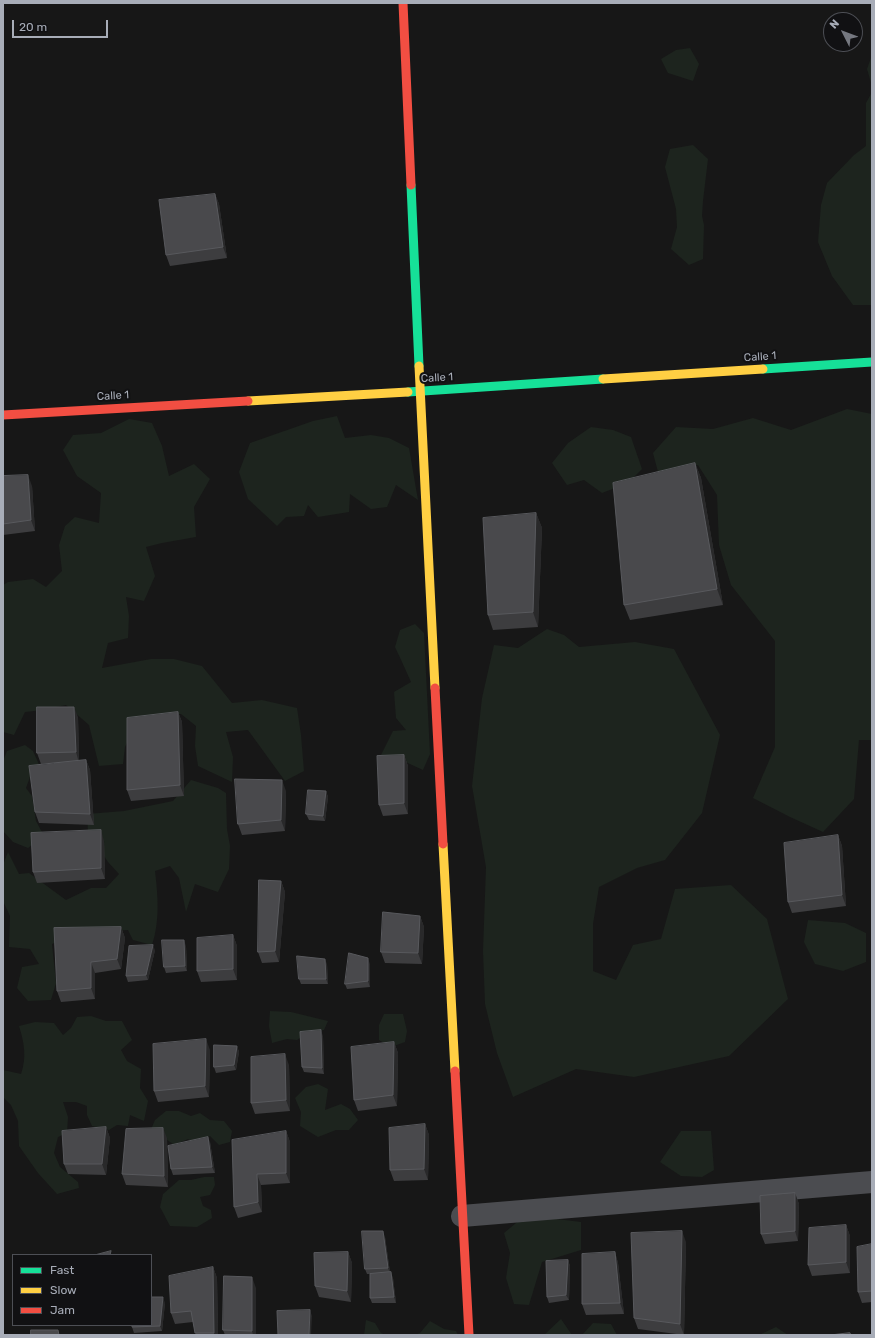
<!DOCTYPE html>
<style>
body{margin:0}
#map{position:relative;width:875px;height:1338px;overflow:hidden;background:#171717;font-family:Rubik,sans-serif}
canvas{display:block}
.frame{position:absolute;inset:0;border:4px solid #a8adb8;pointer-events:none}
.legend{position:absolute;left:12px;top:1254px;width:140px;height:72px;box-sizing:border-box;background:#111113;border:1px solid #4d4f55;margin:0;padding:5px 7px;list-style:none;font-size:12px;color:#a8adb8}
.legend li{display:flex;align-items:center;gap:8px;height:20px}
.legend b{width:20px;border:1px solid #4d4f55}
.north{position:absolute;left:823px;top:12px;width:40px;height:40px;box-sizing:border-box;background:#111113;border:1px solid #4d4f55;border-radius:50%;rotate:312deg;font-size:11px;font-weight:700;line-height:16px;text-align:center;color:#a8adb8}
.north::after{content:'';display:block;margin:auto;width:14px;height:18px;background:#757880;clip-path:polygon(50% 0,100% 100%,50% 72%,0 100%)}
.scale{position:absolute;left:12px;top:20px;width:96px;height:18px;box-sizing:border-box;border:2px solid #a8adb8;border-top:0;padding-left:5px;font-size:12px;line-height:14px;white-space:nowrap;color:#a8adb8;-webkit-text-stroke:3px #111113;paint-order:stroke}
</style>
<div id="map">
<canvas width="875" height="1338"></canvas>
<div class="frame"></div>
<ul class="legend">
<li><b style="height:5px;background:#16e098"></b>Fast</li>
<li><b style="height:5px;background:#ffcf43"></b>Slow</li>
<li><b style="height:5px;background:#f24e42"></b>Jam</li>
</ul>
<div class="north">N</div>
<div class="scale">20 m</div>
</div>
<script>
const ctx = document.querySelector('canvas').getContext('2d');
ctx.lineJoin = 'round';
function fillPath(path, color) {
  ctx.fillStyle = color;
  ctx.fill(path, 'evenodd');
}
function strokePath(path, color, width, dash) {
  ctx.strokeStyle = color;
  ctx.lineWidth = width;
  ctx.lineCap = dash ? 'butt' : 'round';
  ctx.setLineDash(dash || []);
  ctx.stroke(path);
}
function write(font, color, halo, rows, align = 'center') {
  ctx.font = font + ' Rubik,sans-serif';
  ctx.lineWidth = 4;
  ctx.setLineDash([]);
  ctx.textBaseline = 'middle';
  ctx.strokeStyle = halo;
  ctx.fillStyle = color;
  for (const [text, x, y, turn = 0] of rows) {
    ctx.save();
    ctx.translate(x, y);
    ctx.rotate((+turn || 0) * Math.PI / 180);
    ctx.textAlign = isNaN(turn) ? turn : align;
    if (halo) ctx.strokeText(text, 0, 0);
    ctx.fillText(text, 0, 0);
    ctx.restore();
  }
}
const green = new Path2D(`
 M 690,48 L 699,64 L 693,81 L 668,73 L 661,59 L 676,50 Z
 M 872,55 L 872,86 L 867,69 Z
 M 872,92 L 872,305 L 853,305 L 832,276 L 818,242 L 821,205 L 827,183 L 854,155 L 866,146 L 866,103 Z
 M 693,145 L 708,159 L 703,201 L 702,216 L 704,225 L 703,259 L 689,265 L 671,249 L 677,227 L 676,209 L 665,167 L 670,149 Z
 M 847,409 L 872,414 L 872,740 L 859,740 L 854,799 L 823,832 L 790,817 L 753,798 L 775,747 L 775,641 L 731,585 L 719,545 L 717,495 L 698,465 L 682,472 L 658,472 L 653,453 L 676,427 L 713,429 L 753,418 L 791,430 Z
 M 337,416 L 345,438 L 371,435 L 389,438 L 409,448 L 418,500 L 396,485 L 387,507 L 371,509 L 350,494 L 349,512 L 318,517 L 308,505 L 304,516 L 286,517 L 277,526 L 248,499 L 239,472 L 250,443 L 313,421 Z
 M 129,419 L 152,423 L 162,446 L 169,476 L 194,464 L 210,479 L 194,507 L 196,537 L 162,543 L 146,547 L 155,576 L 144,601 L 126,597 L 129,616 L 128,638 L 108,643 L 102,668 L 151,659 L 174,659 L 202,666 L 232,703 L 262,700 L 297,708 L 301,735 L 304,771 L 285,781 L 248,730 L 226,732 L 233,757 L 232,782 L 198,766 L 195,746 L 196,726 L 181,714 L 161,716 L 137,722 L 125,747 L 123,764 L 99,766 L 89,725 L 66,705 L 43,710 L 25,712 L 14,735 L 3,732 L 3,585 L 8,582 L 33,579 L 46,587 L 62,571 L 59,545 L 65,526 L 75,517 L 99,523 L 101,493 L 77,476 L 63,450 L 73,435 L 101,433 Z
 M 591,427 L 613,430 L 631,437 L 642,469 L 628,483 L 602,493 L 584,480 L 567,485 L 552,463 L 568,443 Z
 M 415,624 L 424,633 L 430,754 L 423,770 L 399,759 L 381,755 L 393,731 L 406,730 L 396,718 L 394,692 L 411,682 L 402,662 L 395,647 L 400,630 Z
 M 547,629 L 564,635 L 579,647 L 635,642 L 674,649 L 720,735 L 702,813 L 665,860 L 637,868 L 599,887 L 593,924 L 593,971 L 616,980 L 633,945 L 661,939 L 675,889 L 731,885 L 767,919 L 788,999 L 729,1056 L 634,1077 L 576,1069 L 513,1097 L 497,1053 L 485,1004 L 483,951 L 486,867 L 472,786 L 482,698 L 494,645 L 518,648 Z
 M 25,745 L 33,751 L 41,769 L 30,777 L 26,788 L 32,796 L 36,821 L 44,836 L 28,848 L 13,842 L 3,831 L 3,761 L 7,751 Z
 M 191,780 L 218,788 L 226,793 L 227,829 L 230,846 L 229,869 L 218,892 L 195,884 L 186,912 L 179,878 L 170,866 L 155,871 C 158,896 160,921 152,945 L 133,940 L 128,930 L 111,931 L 90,929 L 52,944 L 56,983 L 51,1000 L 28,1001 L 17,988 L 22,967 L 39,964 L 30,949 L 9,947 L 10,916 L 3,901 L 3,865 L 8,852 L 19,874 L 29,873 L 66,900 L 91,888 L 106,888 L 119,874 L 108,862 L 88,832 L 87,814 L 124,811 L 173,801 Z
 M 808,920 L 845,923 L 866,933 L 866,962 L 843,971 L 815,964 L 804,942 Z
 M 270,1011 L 291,1012 L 328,1021 L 324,1030 L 309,1032 L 297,1040 L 287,1039 L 272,1043 L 269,1026 Z
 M 384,1014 L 403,1014 L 407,1031 L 405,1042 L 391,1047 L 379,1040 L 379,1025 Z
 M 91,1016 L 106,1021 L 122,1021 L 132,1040 L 121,1050 L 127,1061 L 141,1069 L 140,1088 L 148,1101 L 144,1121 L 130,1115 L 128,1126 L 117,1125 L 109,1130 L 92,1126 L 87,1115 L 87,1106 L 76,1102 L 63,1102 L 68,1117 L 67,1133 L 58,1137 L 54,1153 L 60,1167 L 78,1182 L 79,1188 L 57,1194 L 38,1173 L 19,1146 L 18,1121 L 11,1105 L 3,1097 L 3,1070 L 21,1074 C 27,1057 24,1042 19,1026 L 35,1022 L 54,1023 L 63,1035 L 71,1028 L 77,1017 Z
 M 318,1084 L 328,1089 L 325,1110 L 341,1104 L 350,1109 L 358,1120 L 349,1130 L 336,1130 L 318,1137 L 300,1126 L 301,1112 L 295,1098 L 306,1087 Z
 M 166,1111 L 179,1111 L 191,1116 L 200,1113 L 210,1120 L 224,1121 L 232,1131 L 230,1142 L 219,1145 L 210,1136 L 195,1143 L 188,1139 L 174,1145 L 162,1136 L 149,1134 L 155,1120 Z
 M 681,1131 L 711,1131 L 714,1170 L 702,1177 L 681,1176 L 660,1162 Z
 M 204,1177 L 214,1177 L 215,1185 L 210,1195 L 200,1197 L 203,1206 L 211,1210 L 212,1218 L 197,1227 L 170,1226 L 160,1207 L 163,1194 L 179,1180 L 191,1180 Z
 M 522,1218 L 549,1218 L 581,1222 L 581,1250 L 542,1262 L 529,1305 L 514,1304 L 506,1278 L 510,1253 L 504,1233 Z
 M 561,1319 L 572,1335 L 544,1335 Z
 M 366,1320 L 375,1323 L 381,1333 L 386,1335 L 364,1335 Z
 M 430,1321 L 444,1329 L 456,1331 L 458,1335 L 414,1335 L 420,1333 Z
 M 593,1323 L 611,1324 L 617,1335 L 582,1335 Z
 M 776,1327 L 788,1335 L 759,1335 Z`);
const street = new Path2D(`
 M 462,1216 L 872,1182`);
const fast = new Path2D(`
 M 411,185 L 419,366
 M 763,369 L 872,362
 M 408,392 L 603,379`);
const slow = new Path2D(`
 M 419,366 L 435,688
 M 603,379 L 763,369
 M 248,401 L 408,392
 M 443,844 L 455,1071`);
const jam = new Path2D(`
 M 403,3 L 411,185
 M 3,415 L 248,401
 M 435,688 L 443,844
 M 455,1071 L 469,1335`);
const wall = new Path2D(`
 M 215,194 L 219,204 L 227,258 L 170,266 L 166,255 Z
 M 695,463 L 701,478 L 723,605 L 630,620 L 624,605 Z
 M 3,476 L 32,486 L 35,531 L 3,535 Z
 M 536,513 L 542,528 L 538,627 L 493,630 L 488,615 Z
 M 178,712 L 182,722 L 184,796 L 131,801 L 127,790 Z
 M 78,717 L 79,760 L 86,760 L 90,770 L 94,825 L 39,823 L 35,812 L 54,763 L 41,764 L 37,753 Z
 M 404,755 L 408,766 L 408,814 L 383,816 L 379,805 Z
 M 286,791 L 285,831 L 242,835 L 238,824 Z
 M 326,791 L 328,797 L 325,821 L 309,820 L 306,814 Z
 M 838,835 L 842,846 L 846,906 L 792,913 L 788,902 Z
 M 104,841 L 105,879 L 37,883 L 33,872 Z
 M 281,881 L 285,892 L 279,962 L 262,963 L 258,952 Z
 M 420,916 L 424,927 L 422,964 L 385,963 L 381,952 Z
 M 121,927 L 125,938 L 121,969 L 95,973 L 95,999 L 61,1002 L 57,991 Z
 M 233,935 L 237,946 L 237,980 L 201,982 L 197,971 Z
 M 186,946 L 187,971 L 166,973 L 164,967 Z
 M 155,950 L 148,980 L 128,982 L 126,976 Z
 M 327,964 L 328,984 L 301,984 L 299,979 Z
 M 370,964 L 370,987 L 347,989 L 345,984 Z
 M 323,1036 L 324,1074 L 304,1072 L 302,1067 Z
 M 394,1042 L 398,1053 L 397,1106 L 358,1111 L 354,1100 Z
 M 237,1046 L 239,1052 L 236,1070 L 216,1073 L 214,1067 Z
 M 210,1050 L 209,1097 L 158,1102 L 154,1091 Z
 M 289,1065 L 290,1111 L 255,1114 L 251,1103 Z
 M 425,1124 L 429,1135 L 428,1180 L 394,1181 L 390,1170 Z
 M 106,1127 L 110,1138 L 106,1175 L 68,1174 L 64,1164 Z
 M 286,1131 L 290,1142 L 290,1183 L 261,1185 L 262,1212 L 238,1218 L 234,1207 Z
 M 167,1138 L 168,1187 L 126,1185 L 122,1174 Z
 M 210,1142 L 215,1173 L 173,1175 L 171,1169 Z
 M 795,1193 L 799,1204 L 798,1241 L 765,1244 L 761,1234 Z
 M 846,1225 L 850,1236 L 850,1273 L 812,1276 L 808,1265 Z
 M 385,1237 L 390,1272 L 393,1278 L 396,1303 L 372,1303 L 370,1298 L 373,1274 L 367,1274 L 365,1269 Z
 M 686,1242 L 684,1335 L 638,1329 L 634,1318 Z
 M 872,1244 L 872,1302 L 862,1303 L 858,1292 Z
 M 348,1252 L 352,1263 L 351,1302 L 319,1297 L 315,1286 Z
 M 615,1252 L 618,1263 L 624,1314 L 586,1315 L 582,1304 Z
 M 568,1260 L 570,1266 L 569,1300 L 549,1303 L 547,1297 Z
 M 213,1267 L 217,1278 L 218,1335 L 196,1335 L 193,1322 L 175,1324 L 171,1313 Z
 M 256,1288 L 256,1335 L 225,1335 L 223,1330 Z
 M 165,1303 L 162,1331 L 134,1333 L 132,1327 Z`);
const shadedWall = new Path2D(`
 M 215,194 L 219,204 L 227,258 L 223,247 Z
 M 695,463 L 701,478 L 723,605 L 717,589 Z
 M 28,475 L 32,486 L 35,531 L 31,520 Z
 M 536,513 L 542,528 L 538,627 L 533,612 Z
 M 74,707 L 78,717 L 79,763 L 76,752 Z
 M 178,712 L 182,722 L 184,796 L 180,785 Z
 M 404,755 L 408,766 L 408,814 L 404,803 Z
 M 86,760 L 90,770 L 94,825 L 90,814 Z
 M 282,780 L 286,791 L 285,831 L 281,820 Z
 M 326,791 L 328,797 L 325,821 L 323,816 Z
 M 101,830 L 104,841 L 105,879 L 101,868 Z
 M 838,835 L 842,846 L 846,906 L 842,895 Z
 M 281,881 L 285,892 L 279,962 L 275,951 Z
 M 420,916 L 424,927 L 422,964 L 418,953 Z
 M 121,927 L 125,938 L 121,969 L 117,959 Z
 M 233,935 L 237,946 L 237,980 L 233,969 Z
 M 184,940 L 186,946 L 187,971 L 185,966 Z
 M 153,945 L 155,950 L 148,980 L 146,975 Z
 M 368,958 L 370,964 L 370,987 L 368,981 Z
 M 325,959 L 327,964 L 328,984 L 326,979 Z
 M 91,962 L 95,973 L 95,999 L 91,988 Z
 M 321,1030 L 323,1036 L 324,1074 L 322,1068 Z
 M 206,1039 L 210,1050 L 209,1097 L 205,1086 Z
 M 394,1042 L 398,1053 L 397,1106 L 393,1095 Z
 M 237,1046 L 239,1052 L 236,1070 L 234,1065 Z
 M 285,1054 L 289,1065 L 290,1111 L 286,1100 Z
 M 425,1124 L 429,1135 L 428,1180 L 424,1169 Z
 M 106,1127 L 110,1138 L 106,1175 L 102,1164 Z
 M 163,1128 L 167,1138 L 168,1187 L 164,1176 Z
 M 286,1131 L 290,1142 L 290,1183 L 286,1173 Z
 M 208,1137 L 210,1142 L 215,1173 L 212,1167 Z
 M 257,1174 L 261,1185 L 262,1212 L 258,1202 Z
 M 795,1193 L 799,1204 L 798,1241 L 795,1231 Z
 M 846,1225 L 850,1236 L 850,1273 L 846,1262 Z
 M 383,1231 L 385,1237 L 390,1273 L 388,1268 Z
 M 682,1231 L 686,1242 L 684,1335 L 680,1324 Z
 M 348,1252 L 352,1263 L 351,1302 L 347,1291 Z
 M 615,1252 L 618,1263 L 624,1314 L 620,1303 Z
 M 568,1260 L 570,1266 L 569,1300 L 566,1295 Z
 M 213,1267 L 217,1278 L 218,1335 L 215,1335 L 214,1333 Z
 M 391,1272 L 393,1278 L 396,1303 L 394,1297 Z
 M 252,1277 L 256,1288 L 256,1335 L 253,1335 L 252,1331 Z
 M 163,1297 L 165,1303 L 162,1331 L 160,1326 Z
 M 310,1310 L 312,1316 L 311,1335 L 309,1335 Z`);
const building = new Path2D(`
 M 215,194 L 223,247 L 166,255 L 159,200 Z
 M 695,463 L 717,589 L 624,605 L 613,483 Z
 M 28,475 L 31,520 L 3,524 L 3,476 Z
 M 536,513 L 533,612 L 488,615 L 483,518 Z
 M 37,707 L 74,707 L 76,752 L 37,753 Z
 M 178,712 L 180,785 L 127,790 L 127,718 Z
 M 404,755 L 404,803 L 379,805 L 377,756 Z
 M 86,760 L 90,814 L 35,812 L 29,766 Z
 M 235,779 L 282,780 L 281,820 L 238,824 Z
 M 308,790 L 326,791 L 323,816 L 306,814 Z
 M 101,830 L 101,868 L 33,872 L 31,833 Z
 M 838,835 L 842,895 L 788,902 L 784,843 Z
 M 259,880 L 281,881 L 275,951 L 258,952 Z
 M 383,912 L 420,916 L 418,953 L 381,952 Z
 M 121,927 L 117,959 L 91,962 L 91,988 L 57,991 L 54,928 Z
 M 233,935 L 233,969 L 197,971 L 197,938 Z
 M 162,940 L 184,940 L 185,966 L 164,967 Z
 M 153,945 L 146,975 L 126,976 L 129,946 Z
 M 349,953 L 368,958 L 368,981 L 345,984 Z
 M 297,956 L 325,959 L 326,979 L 299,979 Z
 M 321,1030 L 322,1068 L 302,1067 L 300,1032 Z
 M 206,1039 L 205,1086 L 154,1091 L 153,1044 Z
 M 394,1042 L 393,1095 L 354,1100 L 351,1047 Z
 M 214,1045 L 237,1046 L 234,1065 L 214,1067 Z
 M 285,1054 L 286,1100 L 251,1103 L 251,1057 Z
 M 425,1124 L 424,1169 L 390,1170 L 389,1128 Z
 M 106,1127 L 102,1164 L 64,1164 L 62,1131 Z
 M 163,1128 L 164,1176 L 122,1174 L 126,1129 Z
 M 286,1131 L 286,1173 L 257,1174 L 258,1202 L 234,1207 L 232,1140 Z
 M 208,1137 L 212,1167 L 171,1169 L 168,1146 Z
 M 795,1193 L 795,1231 L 761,1234 L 760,1196 Z
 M 846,1225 L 846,1262 L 808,1265 L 809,1228 Z
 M 362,1231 L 383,1231 L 388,1268 L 365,1269 Z
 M 682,1231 L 680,1324 L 634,1318 L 631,1233 Z
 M 872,1244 L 872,1291 L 858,1292 L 857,1247 Z
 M 111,1251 L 110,1255 L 95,1255 Z
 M 348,1252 L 347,1291 L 315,1286 L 314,1253 Z
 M 615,1252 L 620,1303 L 582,1304 L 582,1254 Z
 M 568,1260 L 566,1295 L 547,1297 L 546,1261 Z
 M 213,1267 L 214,1333 L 195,1333 L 191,1311 L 171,1313 L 169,1276 Z
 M 391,1272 L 394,1297 L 370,1298 L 370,1274 Z
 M 224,1276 L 252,1277 L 252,1331 L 223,1330 Z
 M 151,1297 L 163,1297 L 160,1326 L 132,1327 L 132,1325 L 151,1325 Z
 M 310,1310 L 309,1335 L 278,1335 L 277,1311 Z
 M 31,1330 L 58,1330 L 59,1335 L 31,1335 Z
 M 850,1333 L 851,1335 L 831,1335 Z`);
const streetNames = [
 ["Calle 1",760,357,-4],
 ["Calle 1",437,378,-3],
 ["Calle 1",113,396,-3]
];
fillPath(green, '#1d241e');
strokePath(street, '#4b4c50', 22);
strokePath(fast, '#16e098', 9);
strokePath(slow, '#ffcf43', 9);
strokePath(jam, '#f24e42', 9);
fillPath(wall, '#3d3d3f');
fillPath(shadedWall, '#29292a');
fillPath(building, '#49494c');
strokePath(building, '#58595d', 1);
write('11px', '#a8adb8', '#111113', streetNames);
</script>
